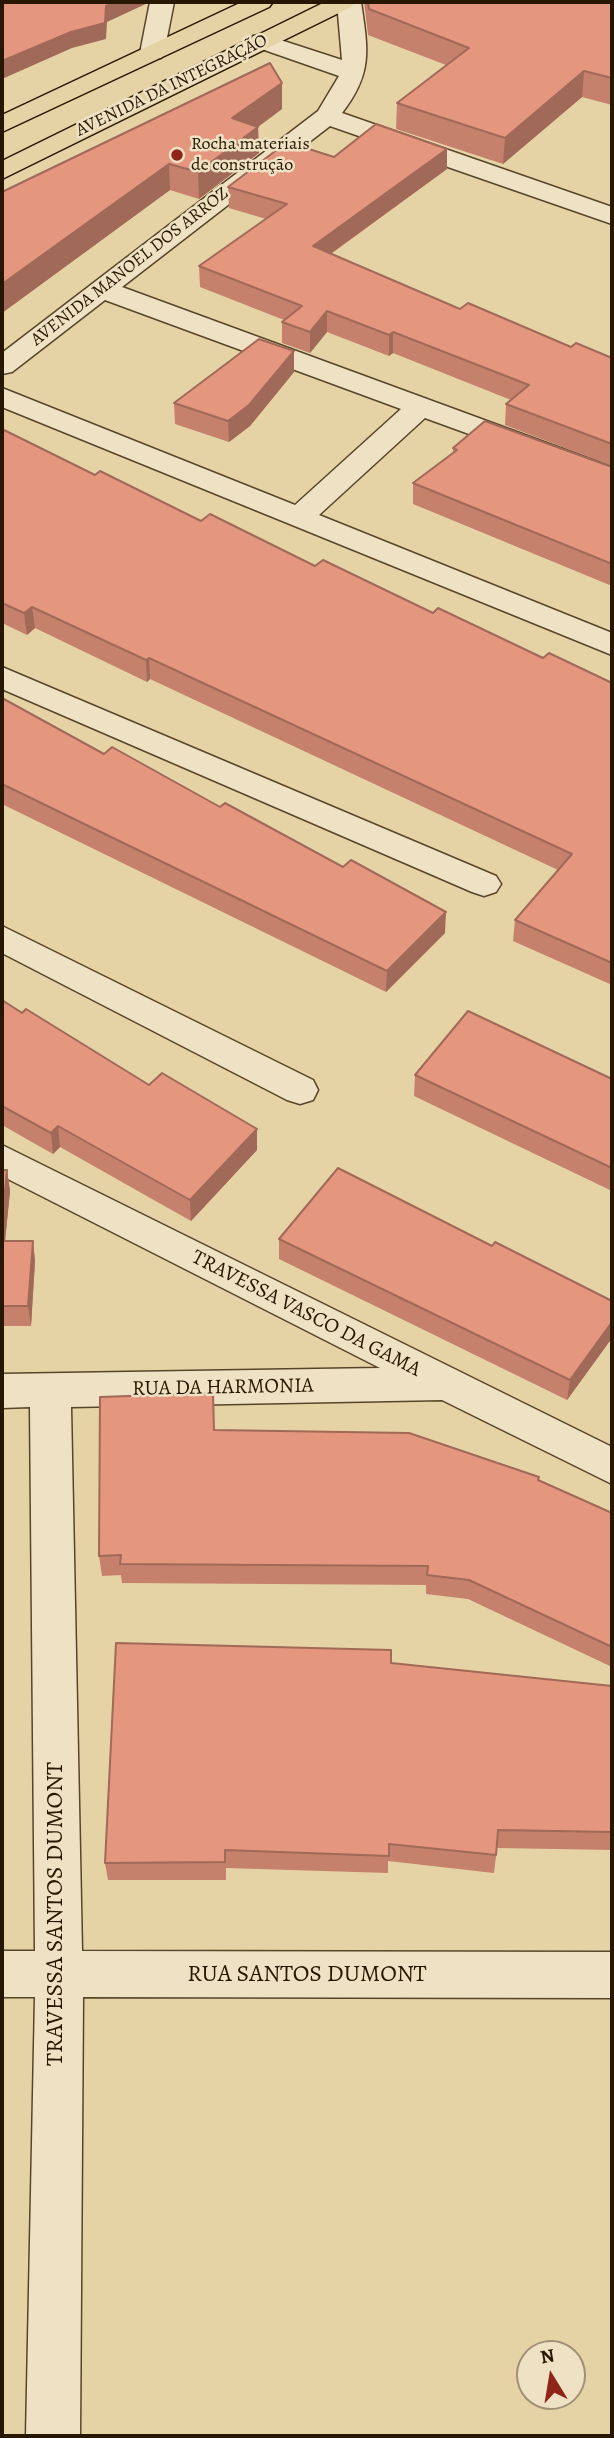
<!DOCTYPE html>
<meta charset="utf-8">
<style>
body{margin:0}
#map{position:relative;width:614px;height:2438px;overflow:hidden;background:#e6d3a5;font-family:Alegreya,serif}
canvas{display:block}
.frame{position:absolute;inset:0;border:4px solid #271600;pointer-events:none}
.north{position:absolute;left:516px;top:2340px;width:70px;height:70px;box-sizing:border-box;background:#efe2c4;border:2px solid #9f9076;border-radius:50%;rotate:349deg;font-size:19px;font-weight:700;line-height:28px;text-align:center;color:#271600}
.north::after{content:'';display:block;margin:auto;width:24px;height:32px;background:#8f2418;clip-path:polygon(50% 0,100% 100%,50% 72%,0 100%)}
</style>
<div id="map">
<canvas width="614" height="2438"></canvas>
<div class="frame"></div>
<div class="north">N</div>
</div>
<script>
const ctx = document.querySelector('canvas').getContext('2d');
ctx.lineJoin = 'round';
function strokePath(path, color, width, dash) {
  ctx.strokeStyle = color;
  ctx.lineWidth = width;
  ctx.lineCap = dash ? 'butt' : 'round';
  ctx.setLineDash(dash || []);
  ctx.stroke(path);
}
function fillPath(path, color) {
  ctx.fillStyle = color;
  ctx.fill(path, 'evenodd');
}
function write(font, color, halo, rows, align = 'center') {
  ctx.font = font + ' Alegreya,serif';
  ctx.lineWidth = 5;
  ctx.setLineDash([]);
  ctx.textBaseline = 'middle';
  ctx.strokeStyle = halo;
  ctx.fillStyle = color;
  for (const [text, x, y, turn = 0] of rows) {
    ctx.save();
    ctx.translate(x, y);
    ctx.rotate((+turn || 0) * Math.PI / 180);
    ctx.textAlign = isNaN(turn) ? turn : align;
    if (halo) ctx.strokeText(text, 0, 0);
    ctx.fillText(text, 0, 0);
    ctx.restore();
  }
}
const minor = new Path2D(`
 M 337,2 L 361,2 C 368,50 373,73 342,113 L 612,207 L 612,224 L 330,126 L 122,287 L 612,467 L 612,486 L 425,418 L 319,515 L 612,633 L 612,655 L 2,407 L 2,388 L 295,505 L 401,409 L 105,300 L 12,372 L 2,374 L 2,353 L 318,111 L 339,76 L 253,46 L 250,41 L 253,36 L 262,34 L 342,60 Z
 M 2,667 L 496,876 L 501,884 L 496,892 L 484,896 L 472,892 L 2,689 Z
 M 2,926 L 313,1080 L 318,1090 L 313,1100 L 300,1104 L 287,1100 L 2,953 Z
 M 2,1145 L 612,1447 L 612,1484 L 442,1400 L 71,1407 L 82,1951 L 612,1952 L 612,1998 L 83,1997 L 80,2436 L 26,2436 L 35,1997 L 2,1997 L 2,1951 L 35,1951 L 30,1407 L 2,1408 L 2,1374 L 380,1368 L 2,1176 Z`);
const tertiary = new Path2D(`
 M 150,2 L 174,2 L 164,53 L 161,58 L 143,58 L 140,53 Z`);
const primary = new Path2D(`
 M 242,2 L 273,2 L 269,7 L 2,132 L 2,115 Z
 M 325,2 L 355,2 L 351,7 L 2,179 L 2,161 Z`);
const wall = new Path2D(`
 M 364,2 L 612,2 L 612,105 L 582,97 L 503,164 L 396,129 L 397,103 L 446,65 L 368,35 Z
 M 282,109 L 258,127 L 259,153 L 199,199 L 170,190 L 2,313 L 2,192 Z
 M 447,149 L 447,169 L 331,254 L 460,309 L 571,347 L 612,358 L 612,466 L 505,425 L 506,404 L 511,400 L 393,353 L 389,356 L 327,332 L 310,353 L 282,343 L 282,322 L 284,320 L 200,287 L 199,266 L 266,219 L 229,208 L 228,187 L 334,157 Z
 M 294,372 L 250,426 L 229,442 L 175,424 L 174,403 Z
 M 2,429 L 95,475 L 201,521 L 315,566 L 543,658 L 612,683 L 612,985 L 513,941 L 515,920 L 558,870 L 150,679 L 147,682 L 35,628 L 27,635 L 2,623 Z
 M 453,448 L 612,467 L 612,586 L 413,504 L 413,483 L 453,453 Z
 M 2,698 L 104,754 L 445,933 L 386,992 L 2,804 Z
 M 2,1000 L 257,1150 L 191,1221 L 60,1147 L 53,1154 L 2,1125 Z
 M 415,1075 L 612,1079 L 612,1191 L 414,1096 Z
 M 2,1170 L 7,1170 L 10,1191 L 5,1241 L 33,1241 L 35,1261 L 31,1326 L 2,1326 Z
 M 279,1239 L 492,1246 L 612,1301 L 612,1338 L 567,1400 L 279,1259 Z
 M 539,1480 L 612,1513 L 612,1667 L 468,1599 L 426,1594 L 426,1585 L 122,1583 L 121,1575 L 102,1576 L 99,1556 Z
 M 391,1663 L 612,1686 L 612,1850 L 497,1848 L 494,1873 L 388,1861 L 388,1873 L 226,1868 L 226,1880 L 108,1880 L 105,1863 Z`);
const shadedWall = new Path2D(`
 M 115,2 L 150,2 L 107,22 L 106,39 L 72,48 L 2,79 L 2,61 Z
 M 584,71 L 582,97 L 503,164 L 505,138 Z
 M 282,83 L 282,109 L 233,145 L 232,118 Z
 M 258,127 L 259,153 L 199,199 L 198,172 Z
 M 447,149 L 447,169 L 312,267 L 313,246 Z
 M 169,164 L 170,190 L 2,313 L 2,284 Z
 M 327,311 L 327,332 L 310,353 L 310,332 Z
 M 393,332 L 393,353 L 389,356 L 389,335 Z
 M 294,351 L 294,372 L 250,426 L 229,442 L 228,421 Z
 M 32,607 L 35,628 L 27,635 L 24,613 Z
 M 149,658 L 150,679 L 147,682 L 146,660 Z
 M 446,912 L 445,933 L 386,992 L 387,971 Z
 M 58,1126 L 60,1147 L 53,1154 L 51,1133 Z
 M 257,1129 L 257,1150 L 191,1221 L 190,1200 Z
 M 7,1170 L 10,1191 L 3,1262 L 2,1255 L 2,1222 Z
 M 33,1241 L 35,1261 L 31,1326 L 28,1306 Z
 M 612,1322 L 612,1338 L 567,1400 L 570,1380 Z`);
const building = new Path2D(`
 M 2,2 L 115,2 L 106,6 L 105,23 L 71,32 L 2,61 Z
 M 368,2 L 612,2 L 612,78 L 584,71 L 505,138 L 397,103 L 469,48 L 369,9 Z
 M 270,63 L 282,83 L 232,118 L 258,127 L 198,172 L 169,164 L 2,284 L 2,192 Z
 M 376,124 L 447,149 L 313,246 L 460,309 L 468,303 L 571,347 L 576,343 L 612,358 L 612,444 L 506,404 L 529,385 L 393,332 L 389,335 L 327,311 L 310,332 L 282,322 L 302,306 L 199,266 L 287,204 L 228,187 L 287,142 L 334,157 Z
 M 259,339 L 294,351 L 249,405 L 228,421 L 174,403 Z
 M 485,421 L 612,467 L 612,564 L 413,483 L 457,450 L 453,448 Z
 M 2,429 L 95,475 L 100,471 L 201,521 L 210,514 L 315,566 L 323,560 L 433,613 L 438,608 L 543,658 L 549,653 L 612,683 L 612,963 L 515,920 L 572,854 L 149,658 L 146,660 L 32,607 L 24,613 L 2,603 Z
 M 2,698 L 104,754 L 112,747 L 220,807 L 225,803 L 343,867 L 351,860 L 446,912 L 387,971 L 2,784 Z
 M 2,1000 L 22,1013 L 26,1009 L 149,1085 L 162,1073 L 257,1129 L 190,1200 L 58,1126 L 51,1133 L 2,1106 Z
 M 468,1011 L 612,1079 L 612,1168 L 415,1075 Z
 M 338,1168 L 492,1246 L 495,1242 L 612,1301 L 612,1322 L 570,1380 L 279,1239 Z
 M 2,1170 L 7,1170 L 2,1222 Z
 M 2,1241 L 33,1241 L 28,1306 L 2,1306 Z
 M 213,1393 L 214,1430 L 409,1433 L 539,1477 L 538,1480 L 612,1513 L 612,1647 L 469,1580 L 427,1575 L 428,1566 L 120,1564 L 121,1555 L 99,1556 L 100,1397 Z
 M 116,1643 L 391,1650 L 391,1663 L 612,1686 L 612,1832 L 498,1830 L 496,1855 L 389,1844 L 389,1856 L 225,1850 L 225,1862 L 105,1863 Z`);
const markers = [
 [177,155,7,"#8f2418"]
];
const farStreetnames = [
 ["AVENIDA DA INTEGRAÇÃO",172,86,-26],
 ["AVENIDA MANOEL DOS ARROZ",130,267,-38]
];
const farPoinames = [
 ["Rocha materiais",191,145],
 ["de construção",191,166]
];
const streetNames = [
 ["TRAVESSA VASCO DA GAMA",306,1314,27],
 ["RUA DA HARMONIA",223,1388,-1]
];
const nearStreetnames = [
 ["TRAVESSA SANTOS DUMONT",56,1914,-90],
 ["RUA SANTOS DUMONT",307,1975]
];
strokePath(minor, '#574529', 3);
strokePath(tertiary, '#574529', 3);
strokePath(primary, '#271600', 3);
fillPath(minor, '#efe2c4');
fillPath(tertiary, '#efe2c4');
fillPath(primary, '#e6d3a5');
fillPath(wall, '#c5816c');
fillPath(shadedWall, '#a06958');
fillPath(building, '#e5967e');
strokePath(building, '#a06958', 2);
for (const [x, y, r, color] of markers) {
  const dot = new Path2D();
  dot.arc(x, y, r, 0, 2 * Math.PI);
  ctx.fillStyle = color;
  ctx.fill(dot);
  strokePath(dot, '#efe2c4', 2.5);
}
write('18px', '#271600', '#efe2c4', farStreetnames);
write('18px', '#271600', '#efe2c4', farPoinames, 'left');
write('21px', '#271600', '#efe2c4', streetNames);
write('24px', '#271600', '#efe2c4', nearStreetnames);
</script>
